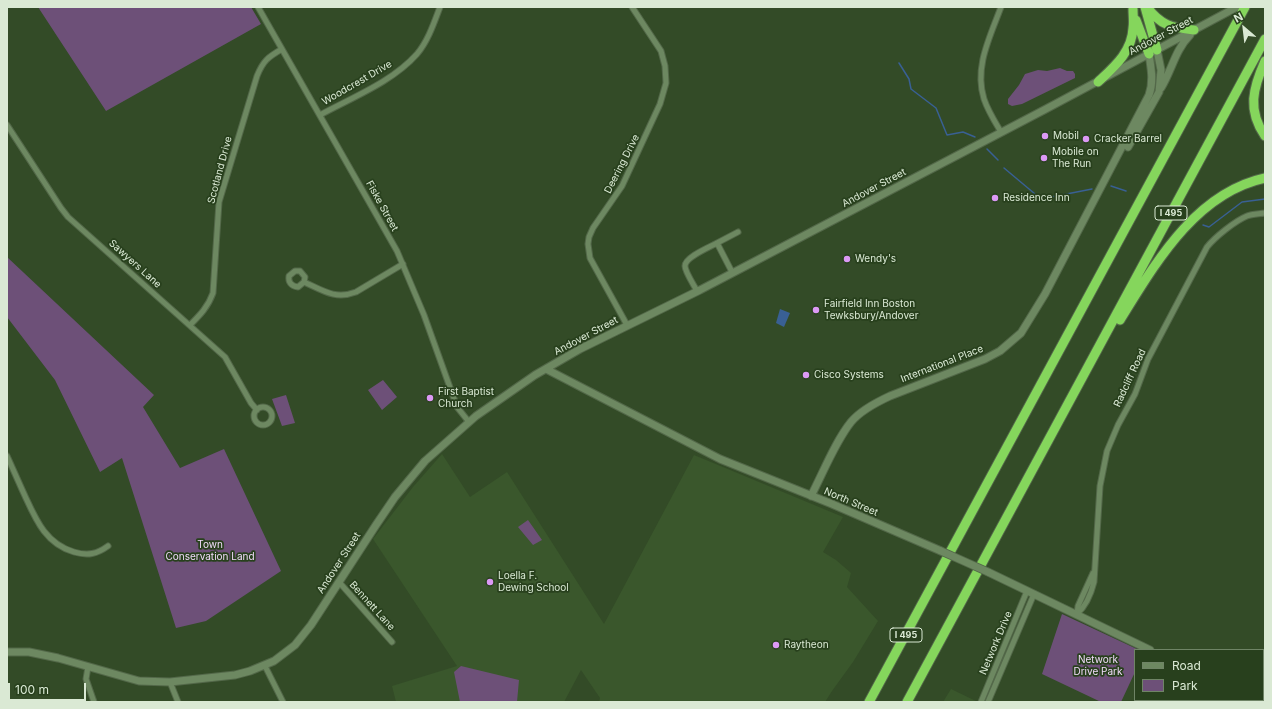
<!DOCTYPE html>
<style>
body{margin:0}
#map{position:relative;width:1272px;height:709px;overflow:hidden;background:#334b27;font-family:Inter,sans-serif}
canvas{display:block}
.frame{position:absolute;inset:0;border:8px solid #dae9d4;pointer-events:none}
.legend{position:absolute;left:1134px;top:649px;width:130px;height:52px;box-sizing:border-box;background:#28401d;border:1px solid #6f8466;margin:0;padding:5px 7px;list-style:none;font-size:12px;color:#dae9d4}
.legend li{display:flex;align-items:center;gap:8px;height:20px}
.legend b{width:20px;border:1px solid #6f8466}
.north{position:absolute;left:1224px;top:8px;width:40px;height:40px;-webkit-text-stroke:3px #28401d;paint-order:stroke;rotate:332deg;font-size:11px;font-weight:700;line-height:16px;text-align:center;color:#dae9d4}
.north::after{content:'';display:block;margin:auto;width:14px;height:18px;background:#dae9d4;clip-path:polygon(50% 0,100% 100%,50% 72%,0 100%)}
.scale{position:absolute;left:8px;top:683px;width:78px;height:18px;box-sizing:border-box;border:2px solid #dae9d4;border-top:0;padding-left:5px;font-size:12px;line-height:14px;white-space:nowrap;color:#dae9d4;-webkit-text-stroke:3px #28401d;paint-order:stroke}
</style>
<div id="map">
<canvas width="1272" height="709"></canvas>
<div class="frame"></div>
<ul class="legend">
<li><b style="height:5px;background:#6d8861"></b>Road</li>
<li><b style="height:11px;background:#6d5078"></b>Park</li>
</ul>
<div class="north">N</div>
<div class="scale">100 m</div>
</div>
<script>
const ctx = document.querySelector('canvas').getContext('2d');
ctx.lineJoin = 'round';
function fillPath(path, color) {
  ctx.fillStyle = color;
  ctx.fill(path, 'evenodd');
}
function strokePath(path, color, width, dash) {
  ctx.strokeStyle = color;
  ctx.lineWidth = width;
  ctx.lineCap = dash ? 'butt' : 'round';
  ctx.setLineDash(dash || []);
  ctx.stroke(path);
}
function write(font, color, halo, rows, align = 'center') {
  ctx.font = font + ' Inter,sans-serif';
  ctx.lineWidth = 3.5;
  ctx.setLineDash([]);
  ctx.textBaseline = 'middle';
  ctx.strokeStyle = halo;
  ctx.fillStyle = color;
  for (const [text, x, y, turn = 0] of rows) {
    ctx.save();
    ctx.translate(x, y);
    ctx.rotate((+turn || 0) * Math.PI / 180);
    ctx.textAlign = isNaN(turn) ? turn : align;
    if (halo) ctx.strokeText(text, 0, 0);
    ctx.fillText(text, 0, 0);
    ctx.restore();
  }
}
const built = new Path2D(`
 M 442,454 L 470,497 L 507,472 L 604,624 L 694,455 L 843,517 L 823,552 L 836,560 L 851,573 L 847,587 L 878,621 L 853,662 L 832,691 L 825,702 L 599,702 L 600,698 L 581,670 L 564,702 L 396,702 L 392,686 L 457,666 L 373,539 L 413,487 Z
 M 951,689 L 978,702 L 943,702 Z`);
const green = new Path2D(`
 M 38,7 L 251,7 L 261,24 L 106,111 Z
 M 1060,68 L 1067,71 L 1073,71 L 1075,74 L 1075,78 L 1022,104 L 1012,106 L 1008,104 L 1008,99 L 1019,85 L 1025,74 L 1038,70 L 1047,71 Z
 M 7,257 L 154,395 L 143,407 L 180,468 L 224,449 L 281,571 L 206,621 L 176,628 L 122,458 L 100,472 L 55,380 L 7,317 Z
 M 383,380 L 397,397 L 382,410 L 368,390 Z
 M 286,395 L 295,423 L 282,426 L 272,399 Z
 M 528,520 L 542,540 L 533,545 L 518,527 Z
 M 1062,614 L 1139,650 L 1135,650 L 1135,672 L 1121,702 L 1101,702 L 1042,674 Z
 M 461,666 L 519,680 L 517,702 L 460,702 L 454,672 Z`);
const water = new Path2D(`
 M 780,309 L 790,313 L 784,327 L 776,323 Z`);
const stream = new Path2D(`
 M 899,63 L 909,79 L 911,89 L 936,108 L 947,135 L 963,132 L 975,137
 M 987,149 L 998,160
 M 1004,168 L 1041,199 L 1092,189
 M 1111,186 L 1126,191
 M 1203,225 L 1209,227 L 1242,202 L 1265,199`);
const street = new Path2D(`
 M 258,7 L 397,251 L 424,315 L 457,407 L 469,422
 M 1001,7 C 990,37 974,67 984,99 C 988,111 995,122 1001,132
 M 320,115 C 353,97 392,82 417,54 C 428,41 434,23 440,7
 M 7,125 L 61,208 L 68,217 L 225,357 L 251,403 L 257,410
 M 717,243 L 738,232
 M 304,282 L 298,287 C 291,286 288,282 289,276 L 295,271 L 300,271 L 305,277 L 304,282 C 322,290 335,300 356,292 L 403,264
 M 697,291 C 694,285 685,272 685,266 C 685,257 710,247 717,243 L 732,272
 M 190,325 C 200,315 208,307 213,293 L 219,202 L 257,76 C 263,61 268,57 282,49
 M 627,325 L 590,258 L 588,244 L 589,237 L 593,228 L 622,186 L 660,104 L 666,83 L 665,66 L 661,51 L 632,7
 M254 416a9 9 0 1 1 18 0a9 9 0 1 1-18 0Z
 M 7,456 C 13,469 19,483 25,496 C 36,520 46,544 74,552 C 88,556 97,554 108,546
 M 339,582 L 392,642
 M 1077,614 C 1086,606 1091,594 1094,582 L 1100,486 L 1107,451 L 1118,425 L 1135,394 L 1148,359 L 1207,247 C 1215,237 1235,221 1247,216 C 1252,214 1259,214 1265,213
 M 1077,614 L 1078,606 L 1093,573
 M 265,666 L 283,702
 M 88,667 L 86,679 L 94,702
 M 170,682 L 178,702
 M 981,702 L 1027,591
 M 988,702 L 1034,594`);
const secondary = new Path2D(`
 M 1161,88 C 1172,70 1175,50 1190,35
 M 1128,147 L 1159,92 L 1161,70 L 1157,50
 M 546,369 L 720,459 L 832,504 L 941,551
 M 811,496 C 823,473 835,442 851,422 C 861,410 877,402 890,396 L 985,359 L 1000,351 L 1021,333 L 1045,294 L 1149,95 C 1154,81 1151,68 1149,54
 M 988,572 L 1150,650
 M 7,652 L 29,652 L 58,658 L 139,681 L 170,682 L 235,675 L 250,671 L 274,661 L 295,645 L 311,625 L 376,525 L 395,497 L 425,461 L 476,416 L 535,375 L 580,349 L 700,290 L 1044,110 L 1237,7
 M 1246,700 L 1251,702`);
const highway = new Path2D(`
 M 1145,7 L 1157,50
 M 1147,7 C 1160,25 1172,28 1194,30
 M 1136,20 L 1149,54
 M 1265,61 C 1253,88 1247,110 1265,136
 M 1098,82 C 1114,67 1132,52 1133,28 C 1134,22 1133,16 1133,9
 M 1120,320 C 1155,264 1195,193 1265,178
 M 869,702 L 1245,7
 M 907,702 L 1265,39`);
const secondaryBridge = new Path2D(`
 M 941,551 L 988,572`);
const markers = [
 [1045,136,4,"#dc99f5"],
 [1086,139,4,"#dc99f5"],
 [1044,158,4,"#dc99f5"],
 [995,198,4,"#dc99f5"],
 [847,259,4,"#dc99f5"],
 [816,310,4,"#dc99f5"],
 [806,375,4,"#dc99f5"],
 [430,398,4,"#dc99f5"],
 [490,582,4,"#dc99f5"],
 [776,645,4,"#dc99f5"]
];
const shields = [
 [1171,213,32],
 [906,635,32]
];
const shieldNames = [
 ["I 495",1171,213],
 ["I 495",906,635]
];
const streetNames = [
 ["Andover Street",1161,36,-28],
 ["Woodcrest Drive",357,83,-30],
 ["Deering Drive",622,164,-63],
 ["Scotland Drive",220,170,-75],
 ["Andover Street",874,188,-28],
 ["Fiske Street",382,206,61],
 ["Sawyers Lane",135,264,42],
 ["Andover Street",586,336,-28],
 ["International Place",942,364,-21],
 ["Radcliff Road",1130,378,-65],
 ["North Street",851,502,23],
 ["Andover Street",339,563,-57],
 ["Bennett Lane",372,606,48],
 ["Network Drive",996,643,-67]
];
const poiNames = [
 ["Mobil",1053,136],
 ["Cracker Barrel",1094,139],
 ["Mobile on",1052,152],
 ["The Run",1052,164],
 ["Residence Inn",1003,198],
 ["Wendy's",855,259],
 ["Fairfield Inn Boston",824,304],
 ["Tewksbury/Andover",824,316],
 ["Cisco Systems",814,375],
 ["First Baptist",438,392],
 ["Church",438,404],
 ["Loella F.",498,576],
 ["Dewing School",498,588],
 ["Raytheon",784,645]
];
const parkNames = [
 ["Town",210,545],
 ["Conservation Land",210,557],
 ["Network",1098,660],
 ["Drive Park",1098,672]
];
fillPath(built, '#3a572c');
fillPath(green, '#6d5078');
fillPath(water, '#396094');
strokePath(stream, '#396094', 1.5);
strokePath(street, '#536849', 7);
strokePath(secondary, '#536849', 9);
strokePath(highway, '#536849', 11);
strokePath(street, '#6d8861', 5);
strokePath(secondary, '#6d8861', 7);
strokePath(highway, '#85d65c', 9);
strokePath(secondaryBridge, '#536849', 9, []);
strokePath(secondaryBridge, '#6d8861', 7);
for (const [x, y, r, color] of markers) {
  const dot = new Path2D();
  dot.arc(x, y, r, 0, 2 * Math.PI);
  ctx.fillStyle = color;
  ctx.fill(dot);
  strokePath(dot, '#28401d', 1.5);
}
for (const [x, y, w] of shields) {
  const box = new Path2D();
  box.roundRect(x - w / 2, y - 7, w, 14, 3);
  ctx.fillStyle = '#28401d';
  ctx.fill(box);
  strokePath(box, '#dae9d4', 1);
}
write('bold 9px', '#dae9d4', null, shieldNames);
write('10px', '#dae9d4', '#28401d', streetNames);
write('10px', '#dae9d4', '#28401d', poiNames, 'left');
write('10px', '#f2dbfb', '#28401d', parkNames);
</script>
